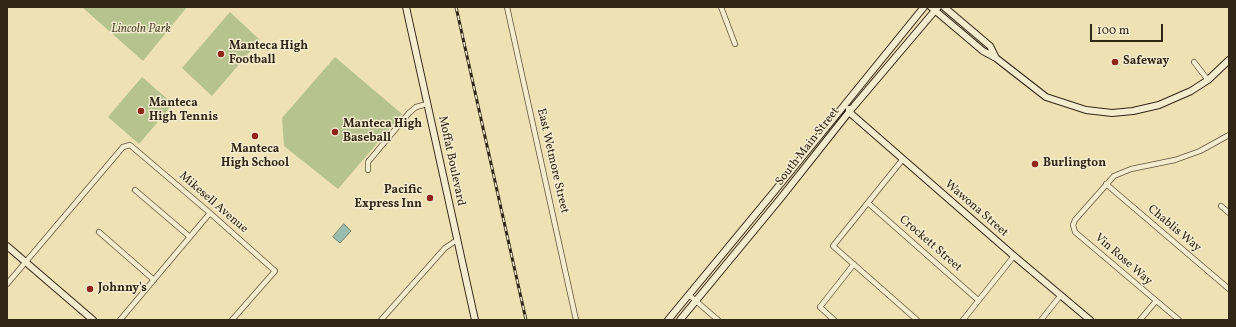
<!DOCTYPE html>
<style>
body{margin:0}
#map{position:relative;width:1236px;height:327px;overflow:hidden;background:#eee1b4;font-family:Vollkorn,serif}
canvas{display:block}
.frame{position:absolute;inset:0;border:8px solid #322617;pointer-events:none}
.scale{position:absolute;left:1090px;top:24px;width:73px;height:18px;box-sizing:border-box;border:2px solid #322617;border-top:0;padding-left:5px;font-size:12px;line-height:14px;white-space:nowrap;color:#322617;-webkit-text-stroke:3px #f4ecce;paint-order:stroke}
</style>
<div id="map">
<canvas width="1236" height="327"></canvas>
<div class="frame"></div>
<div class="scale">100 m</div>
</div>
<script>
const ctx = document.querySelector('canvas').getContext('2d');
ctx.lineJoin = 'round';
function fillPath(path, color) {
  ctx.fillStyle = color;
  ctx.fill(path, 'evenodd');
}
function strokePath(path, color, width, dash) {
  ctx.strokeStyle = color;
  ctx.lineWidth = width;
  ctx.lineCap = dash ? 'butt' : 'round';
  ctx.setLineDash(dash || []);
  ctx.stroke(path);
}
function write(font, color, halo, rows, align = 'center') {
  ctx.font = font + ' Vollkorn,serif';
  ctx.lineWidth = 3;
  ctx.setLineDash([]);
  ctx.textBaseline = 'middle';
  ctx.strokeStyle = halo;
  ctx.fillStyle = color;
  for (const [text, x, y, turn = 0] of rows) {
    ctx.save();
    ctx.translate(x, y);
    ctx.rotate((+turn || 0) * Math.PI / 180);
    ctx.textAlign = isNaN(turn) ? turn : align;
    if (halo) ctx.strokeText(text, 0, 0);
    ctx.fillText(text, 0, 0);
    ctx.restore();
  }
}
const green = new Path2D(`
 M 82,7 L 187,7 L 143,61 Z
 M 230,12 L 260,40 L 212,96 L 182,68 Z
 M 335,57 L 402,114 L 338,189 L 284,146 L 282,118 Z
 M 142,77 L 173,104 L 139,144 L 108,117 Z`);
const water = new Path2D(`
 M 344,224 L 351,231 L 340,243 L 333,237 Z`);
const street = new Path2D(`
 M 507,7 L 576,320
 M 721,7 L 735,44
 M 1194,62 L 1208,80
 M 903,159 L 833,246 L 917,320
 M 368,170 L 368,162 L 409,113 L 416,107 L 427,104
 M 1106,184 L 1229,289
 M 135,190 L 190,237
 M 868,203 L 978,300
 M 1221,206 L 1229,213
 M 99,232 L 154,280
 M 7,284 L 123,147 L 130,145 L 210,213 L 275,271 L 232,320
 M 689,295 L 718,320
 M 120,320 L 210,213
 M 381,320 L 445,248 L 457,240
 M 834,320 L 820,307 L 854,264
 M 963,320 L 1014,256
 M 1041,320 L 1061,295
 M 1140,320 L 1156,301
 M 1179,320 L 1075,232 L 1073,225 L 1075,220 L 1114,176 L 1131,169 L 1175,160 L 1200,151 L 1229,135`);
const secondary = new Path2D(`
 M 406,7 L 475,320
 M 931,7 L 983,51 L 996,58 L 1046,97 L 1086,110 L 1112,113 L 1133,111 L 1159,105 L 1191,91 L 1208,80 L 1229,60
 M 944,7 L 990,46 L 996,58
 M 849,109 L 849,112 L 1014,256 L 1090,320
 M 7,246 L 93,320
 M 668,320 L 773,193 L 924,7
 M 680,320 L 780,199 L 849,112 L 938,7`);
const rail = new Path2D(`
 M 456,7 L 526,320`);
const markers = [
 [221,54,4,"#8f2418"],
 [1115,62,4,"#8f2418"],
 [141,111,4,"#8f2418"],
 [335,132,4,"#8f2418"],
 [255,136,4,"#8f2418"],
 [1035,164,4,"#8f2418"],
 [430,198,4,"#8f2418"],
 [90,289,4,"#8f2418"]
];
const parkNames = [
 ["Lincoln Park",141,30]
];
const poiNames = [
 ["Manteca High",229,47],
 ["Football",229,61],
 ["Safeway",1123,62],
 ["Manteca",149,104],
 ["High Tennis",149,118],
 ["Manteca High",343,125],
 ["Baseball",343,139],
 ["Manteca",255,150,"center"],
 ["High School",255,164,"center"],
 ["Burlington",1043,164],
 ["Pacific",422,191,"right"],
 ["Express Inn",422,205,"right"],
 ["Johnny's",98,289]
];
const streetNames = [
 ["South Main Street",808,147,-52],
 ["Moffat Boulevard",451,161,78],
 ["East Wetmore Street",552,161,77],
 ["Mikesell Avenue",213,203,41],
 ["Wawona Street",976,209,41],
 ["Chablis Way",1174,229,40],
 ["Crockett Street",930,244,41],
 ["Vin Rose Way",1123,260,41]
];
fillPath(green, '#b6c38f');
fillPath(water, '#99bdaf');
strokePath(water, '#708172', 1);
strokePath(street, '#61553e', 6);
strokePath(secondary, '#322617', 8);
strokePath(street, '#f4ecce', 4.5);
strokePath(secondary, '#f4ecce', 6);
strokePath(rail, '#322617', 3);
strokePath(rail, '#f4ecce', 1.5, [4.5]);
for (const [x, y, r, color] of markers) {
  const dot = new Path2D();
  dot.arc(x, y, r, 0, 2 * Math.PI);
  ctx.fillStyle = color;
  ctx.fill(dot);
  strokePath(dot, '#f4ecce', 1.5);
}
write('italic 12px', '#534d35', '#f4ecce', parkNames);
write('bold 12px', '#322617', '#f4ecce', poiNames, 'left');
write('12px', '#322617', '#f4ecce', streetNames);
</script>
